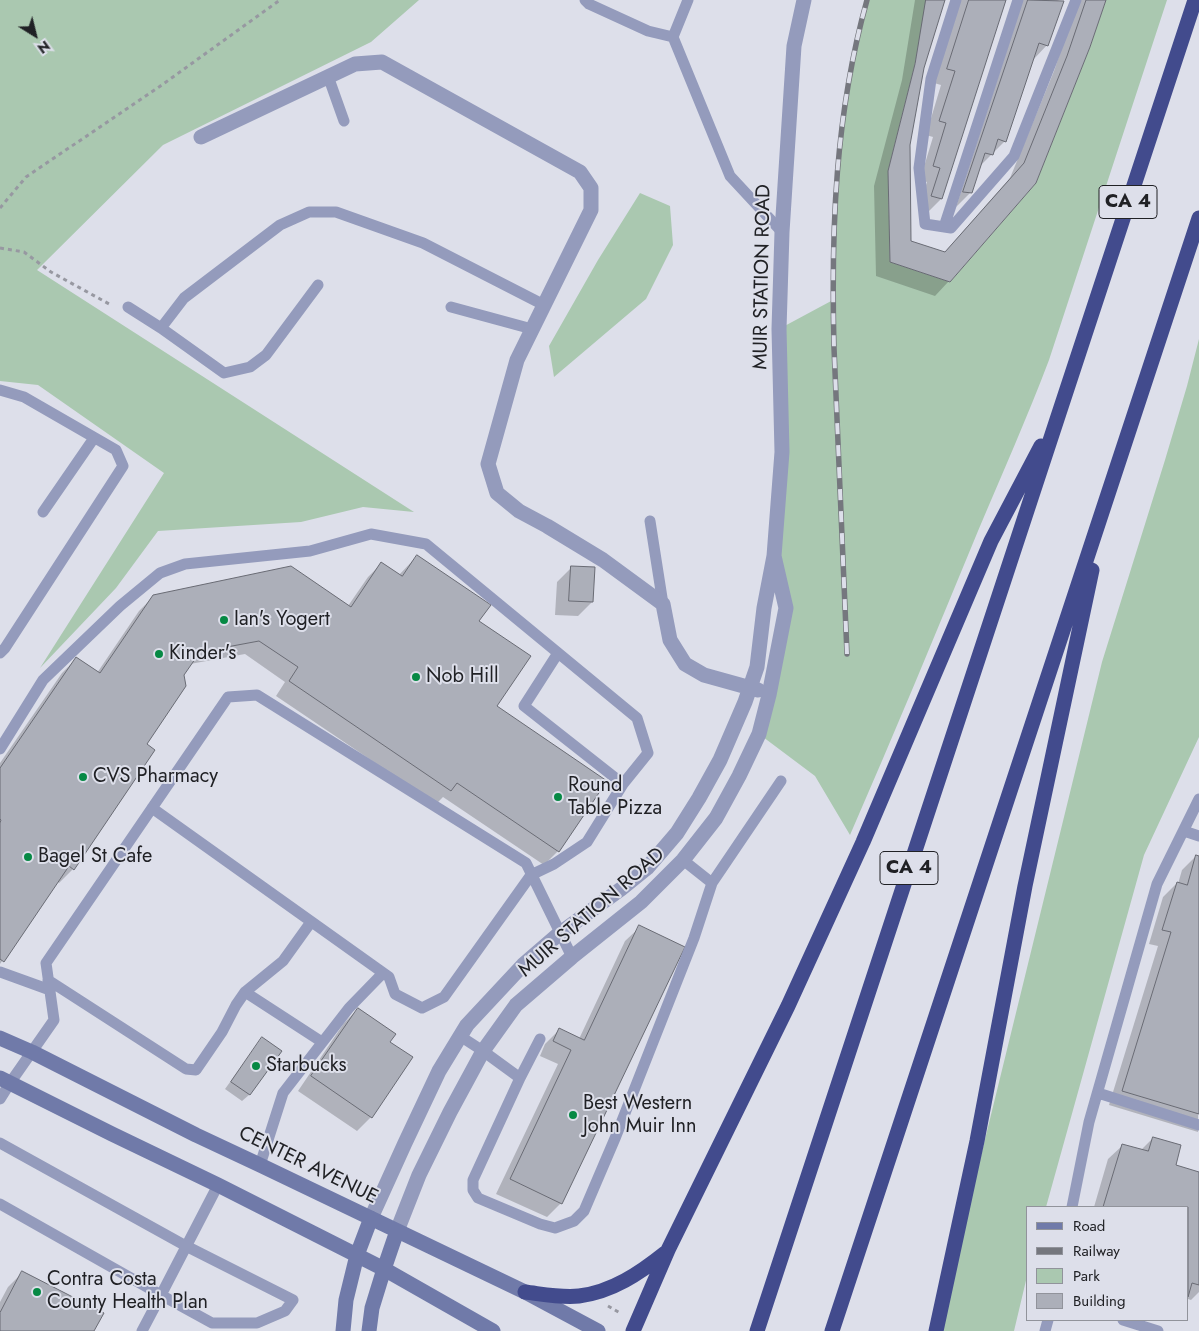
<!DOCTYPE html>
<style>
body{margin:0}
#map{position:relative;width:1199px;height:1331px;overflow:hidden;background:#dddfea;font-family:Jost,sans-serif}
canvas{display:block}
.legend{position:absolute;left:1026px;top:1206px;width:162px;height:115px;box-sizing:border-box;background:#dddfea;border:1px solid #91939b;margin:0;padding:6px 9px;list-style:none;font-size:15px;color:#202125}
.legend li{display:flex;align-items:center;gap:10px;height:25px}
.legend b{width:25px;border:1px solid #91939b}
.north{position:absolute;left:10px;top:10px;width:50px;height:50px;-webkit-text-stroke:4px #dddfea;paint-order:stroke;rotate:144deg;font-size:14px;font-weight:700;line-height:20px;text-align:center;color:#202125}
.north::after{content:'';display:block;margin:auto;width:18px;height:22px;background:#202125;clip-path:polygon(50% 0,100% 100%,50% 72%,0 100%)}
</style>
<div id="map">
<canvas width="1199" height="1331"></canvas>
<ul class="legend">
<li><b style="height:6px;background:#707aa9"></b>Road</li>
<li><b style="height:6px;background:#75777e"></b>Railway</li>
<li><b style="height:14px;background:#aac8b0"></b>Park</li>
<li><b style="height:14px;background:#acafb9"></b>Building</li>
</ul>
<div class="north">N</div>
</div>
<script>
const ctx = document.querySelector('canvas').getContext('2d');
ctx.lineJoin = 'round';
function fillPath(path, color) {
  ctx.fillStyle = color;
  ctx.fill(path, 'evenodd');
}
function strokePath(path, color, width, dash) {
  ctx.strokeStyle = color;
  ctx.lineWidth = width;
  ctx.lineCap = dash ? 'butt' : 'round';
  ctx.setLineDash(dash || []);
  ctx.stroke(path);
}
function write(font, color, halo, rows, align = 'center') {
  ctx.font = font + ' Jost,sans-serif';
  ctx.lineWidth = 4;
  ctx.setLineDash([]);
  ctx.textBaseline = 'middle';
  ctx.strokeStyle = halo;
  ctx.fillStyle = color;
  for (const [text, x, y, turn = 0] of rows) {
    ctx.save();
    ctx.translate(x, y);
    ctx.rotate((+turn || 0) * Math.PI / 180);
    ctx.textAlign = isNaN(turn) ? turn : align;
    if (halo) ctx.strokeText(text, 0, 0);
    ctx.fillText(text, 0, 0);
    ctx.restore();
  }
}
const green = new Path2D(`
 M 0,0 L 419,0 L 371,42 L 163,145 L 37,270 L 414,512 L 363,507 L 301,522 L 158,531 L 116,588 L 40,668 L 164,473 L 38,385 L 0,381 Z
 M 867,0 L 926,0 L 915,64 L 888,171 L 890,262 L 950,282 L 1036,183 L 1090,47 L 1106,0 L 1167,0 L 1049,360 C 1027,418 1002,474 978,531 C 936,633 894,734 850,835 L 815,776 L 759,734 L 786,608 L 774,556 L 779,329 L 833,300 C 833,197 840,99 867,0 Z
 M 640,193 L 670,206 L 673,245 L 646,299 L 554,377 L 549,346 L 598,260 Z
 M 1199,339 L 1199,737 L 1144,855 L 1046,1207 L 1028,1207 L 1028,1272 L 1014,1331 L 938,1331 L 1102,662 L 1165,460 L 1187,386 Z`);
const shadow = new Path2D(`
 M 915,0 L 944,0 L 923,68 L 909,145 L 909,242 L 944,253 L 1010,178 L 1054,71 L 1078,0 L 1104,0 L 1035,182 L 949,281 L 935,296 L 876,276 L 874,186 L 902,80 Z
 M 960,0 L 1004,0 L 941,199 L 927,213 L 918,210 L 927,182 L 920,180 L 933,137 L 926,135 L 941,85 L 934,83 Z
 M 1023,0 L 1057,0 L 1062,2 L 1047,45 L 1033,60 L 1005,141 L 979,167 L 970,193 L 956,207 Z
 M 417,556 L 477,622 L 495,707 L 558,851 L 544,865 L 443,797 L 436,804 L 276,696 L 285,682 L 245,654 L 190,664 L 183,675 L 145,744 L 73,869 L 59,883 L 57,881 L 0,964 L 0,763 L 62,673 L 76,659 L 97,673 L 139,611 L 154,596 L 348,606 L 368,577 L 382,563 L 399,575 Z
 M 571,568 L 592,602 L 578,616 L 555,615 L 557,582 Z
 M 1196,856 L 1199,857 L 1198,1132 L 1109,1105 L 1158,946 L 1149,944 L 1163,897 L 1177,883 L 1178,884 L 1182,870 Z
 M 640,927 L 561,1203 L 547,1217 L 496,1194 L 558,1064 L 540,1056 L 545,1044 L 559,1030 L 579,1039 L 625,941 Z
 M 358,1009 L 389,1042 L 371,1117 L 357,1131 L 298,1091 L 344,1023 Z
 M 262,1039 L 280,1051 L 249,1095 L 242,1101 L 225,1089 L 256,1046 Z
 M 1153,1138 L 1174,1166 L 1199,1173 L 1199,1292 L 1191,1300 L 1188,1299 L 1188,1207 L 1094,1207 L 1108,1159 L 1123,1145 L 1141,1150 Z
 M 22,1273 L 93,1331 L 0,1331 L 0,1302 L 8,1287 Z`);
const building = new Path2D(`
 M 926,0 L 945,0 L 924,68 L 910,145 L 911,241 L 945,252 L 1024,163 L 1067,56 L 1086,0 L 1106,0 L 1090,47 L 1036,183 L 950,282 L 890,262 L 888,171 L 915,64 Z
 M 969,0 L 1006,0 L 942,199 L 931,196 L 940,168 L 933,166 L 946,123 L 939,121 L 955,71 L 947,69 Z
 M 1028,0 L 1064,1 L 1048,46 L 1039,43 L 1006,142 L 998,139 L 993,155 L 985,153 L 972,193 L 963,192 Z
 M 417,555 L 491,605 L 479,621 L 531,656 L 497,706 L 607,781 L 559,852 L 457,783 L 451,791 L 289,681 L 298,667 L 259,641 L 200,652 L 184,675 L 186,686 L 147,744 L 155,750 L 74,870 L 69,866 L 4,962 L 0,959 L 0,823 L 1,820 L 0,819 L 0,768 L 76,657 L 100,673 L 153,595 L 291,566 L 351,607 L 381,562 L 402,576 Z
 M 571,566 L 595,567 L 593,602 L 569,601 Z
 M 1196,855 L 1199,856 L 1199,1114 L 1122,1091 L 1171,932 L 1162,930 L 1177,882 L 1187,885 Z
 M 639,925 L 685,947 L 562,1204 L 510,1179 L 571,1050 L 553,1041 L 559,1028 L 584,1040 Z
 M 358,1008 L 396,1034 L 390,1042 L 413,1057 L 372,1118 L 311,1076 Z
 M 262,1037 L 282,1051 L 250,1095 L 231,1082 Z
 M 1153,1137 L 1181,1145 L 1176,1165 L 1199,1172 L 1199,1285 L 1192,1283 L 1188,1297 L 1188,1207 L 1103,1207 L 1122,1144 L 1148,1151 Z
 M 22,1271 L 104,1313 L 94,1331 L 0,1331 L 0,1313 Z`);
const path = new Path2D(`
 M 0,208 L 26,177 L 159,87 L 280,0
 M 0,248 L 24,252 L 51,272 L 111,305
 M 608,1306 L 620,1313`);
const lane = new Path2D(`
 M 585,0 L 589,4 L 648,31 L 673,37
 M 688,0 L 673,37 L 730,176 L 782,232
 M 956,0 L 931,79 L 919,168 L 925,224 L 951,228 L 1014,156 L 1076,0
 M 328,76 L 344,121
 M 944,227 L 1018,0
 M 128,307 L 161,328 L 224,373 L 250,367 L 266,355 L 318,285
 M 451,307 L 532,329
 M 161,328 L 184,298 L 280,225 L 309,212 L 336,212 L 423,243 L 544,305
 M 0,390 L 24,397 L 116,450 L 123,466 L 5,648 L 0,653
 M 43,512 L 94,438
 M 650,521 L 663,604
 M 558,653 L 524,706 L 623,784
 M 0,749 L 43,680 L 120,606 L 160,573 L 185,564 L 310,551 L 371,534 L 426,544 L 637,718 L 648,753 L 623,784 L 587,842 L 554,864 L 531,875 L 444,997 L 422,1008 L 395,994 L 389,977 L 152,808
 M 1184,831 L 1199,836
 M 712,883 L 781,781
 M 0,972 L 50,990
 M 48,980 L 186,1069 L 196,1070 L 222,1032 L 236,1005 L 245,992 L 283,961 L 311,922
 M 245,992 L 322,1042
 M 460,1036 L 483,1051 L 520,1078 L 473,1180 L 473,1190 L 478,1198 L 540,1224 L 555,1228 L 574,1221 L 584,1211 L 616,1136 L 694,938 L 712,883 L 683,860
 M 520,1078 L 540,1039
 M 1098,1093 L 1199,1125
 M 0,1099 L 10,1083 L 54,1020 L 46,963 L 228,697 L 257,695 L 526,863 L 572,957
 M 0,1143 L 186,1246 L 293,1300 L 285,1311 L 257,1323 L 212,1323 L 161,1295 L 142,1331
 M 260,1165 L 283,1093 L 349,1008 L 383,973
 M 0,1204 L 161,1295 L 218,1185
 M 1072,1207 L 1089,1122 L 1157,884 L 1199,799
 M 1123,1320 L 1158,1331
 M 1045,1331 L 1048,1320`);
const street = new Path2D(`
 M 201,137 L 355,64 L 382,62 L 580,172 L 591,188 L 591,210 L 517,360 L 488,464 L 497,493 L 519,511 L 547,526 L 603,560 L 663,604 L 670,640 L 685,664 L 704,675 L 758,690
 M 774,556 L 782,452 L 779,329 L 782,232 L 794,46 L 804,0
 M 371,1218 L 405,1143 L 439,1071 L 467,1025 L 523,965 L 560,933 L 621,889 L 647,868 L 677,833 L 699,798 L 720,760 L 745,702 L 757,667 L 764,608 L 774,556 L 786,608 L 769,695 L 759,734 L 739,776 L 716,818 L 683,860 L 641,902 L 572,957 L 516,1005 L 483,1051 L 450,1112 L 419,1175 L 397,1231`);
const secondary = new Path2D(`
 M 0,1038 L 32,1052 L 196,1135 L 260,1165 L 525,1292 L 598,1331
 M 0,1078 L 112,1134 L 218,1185 L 384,1269 L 493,1331
 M 343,1331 L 346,1300 L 357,1255 L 371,1218
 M 369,1331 L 372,1308 L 384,1269 L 397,1231`);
const highway = new Path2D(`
 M 525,1292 C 542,1294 561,1298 579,1296 C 612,1292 640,1273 665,1253
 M 633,1331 L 668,1250 L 788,1006 L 863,842 L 991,541 L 1041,446
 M 757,1331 L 1195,0
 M 832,1331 L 1199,218
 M 936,1331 L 977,1141 L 1025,886 L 1092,570`);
const rail = new Path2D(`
 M 847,654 L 834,348 C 831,229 835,115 867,0`);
const markers = [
 [224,620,5,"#068944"],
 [159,654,5,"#068944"],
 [416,677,5,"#068944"],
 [83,777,5,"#068944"],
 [558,797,5,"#068944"],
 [28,857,5,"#068944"],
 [256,1066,5,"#068944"],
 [573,1115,5,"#068944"],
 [37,1292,5,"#068944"]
];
const shields = [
 [1128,202,58],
 [909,868,58]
];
const shieldNames = [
 ["CA 4",1128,202],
 ["CA 4",909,868]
];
const streetNames = [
 ["MUIR STATION ROAD",763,277,-89],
 ["MUIR STATION ROAD",592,913,-41],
 ["CENTER AVENUE",308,1166,26]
];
const poiNames = [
 ["Ian's Yogert",234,620],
 ["Kinder's",169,654],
 ["Nob Hill",426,677],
 ["CVS Pharmacy",93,777],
 ["Round",568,786],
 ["Table Pizza",568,809],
 ["Bagel St Cafe",38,857],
 ["Starbucks",266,1066],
 ["Best Western",583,1104],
 ["John Muir Inn",583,1127],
 ["Contra Costa",47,1280],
 ["County Health Plan",47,1303]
];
fillPath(green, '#aac8b0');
fillPath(shadow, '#0003');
fillPath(building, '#acafb9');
strokePath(building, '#696b74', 1);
strokePath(path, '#9798a1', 3, [4, 4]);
strokePath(lane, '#949bbc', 11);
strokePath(street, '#949bbc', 15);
strokePath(secondary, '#707aa9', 15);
strokePath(highway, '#424b8d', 15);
strokePath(rail, '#75777e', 5.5);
strokePath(rail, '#dddfea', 4, [11]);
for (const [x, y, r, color] of markers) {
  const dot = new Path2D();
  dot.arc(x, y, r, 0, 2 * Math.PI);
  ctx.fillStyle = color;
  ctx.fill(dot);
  strokePath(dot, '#dddfea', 2);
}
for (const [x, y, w] of shields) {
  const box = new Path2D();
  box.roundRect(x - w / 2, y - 16.5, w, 33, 4);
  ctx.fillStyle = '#dddfea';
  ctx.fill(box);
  strokePath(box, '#202125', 1);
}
write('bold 19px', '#202125', null, shieldNames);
write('20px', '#202125', '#dddfea', streetNames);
write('20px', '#202125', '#dddfea', poiNames, 'left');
</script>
